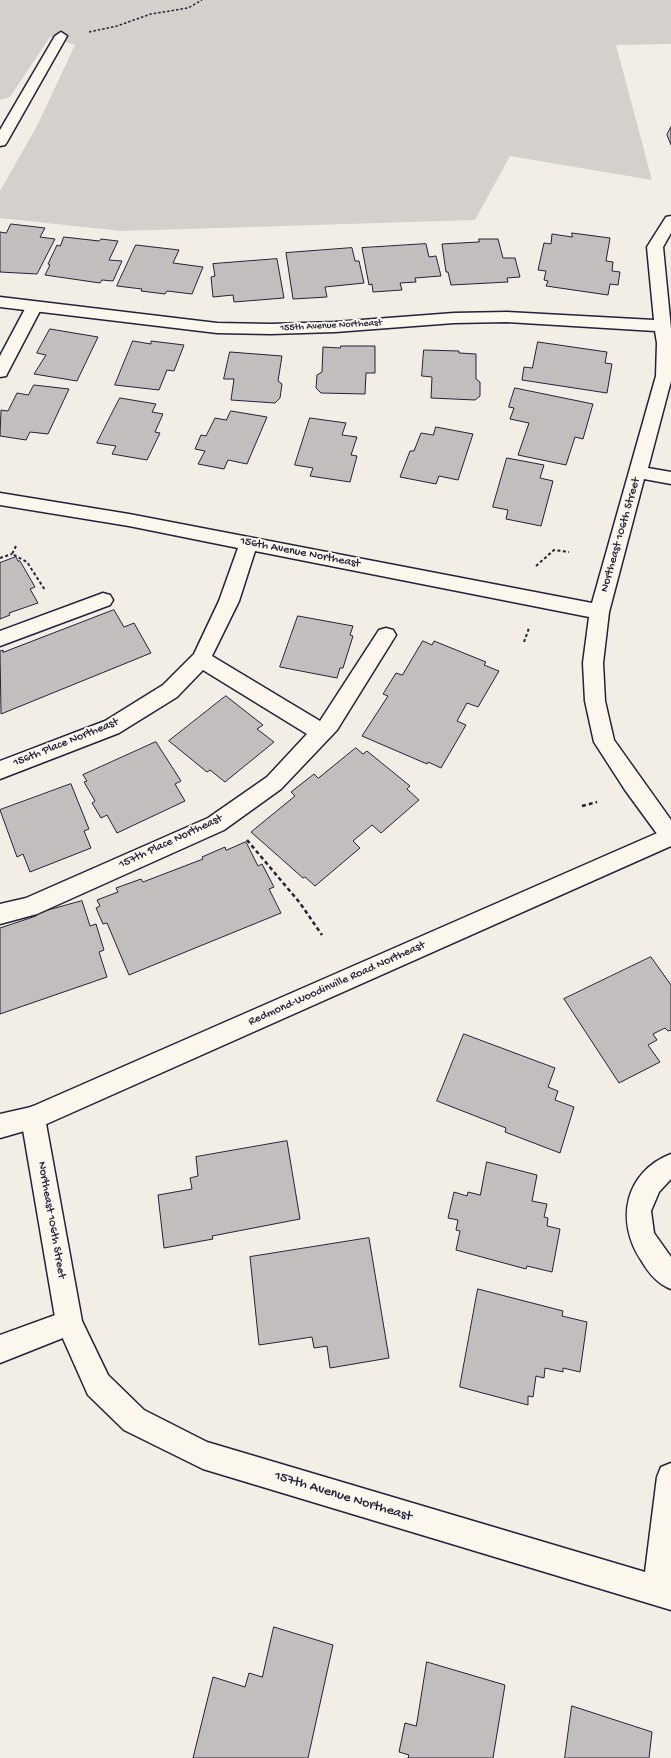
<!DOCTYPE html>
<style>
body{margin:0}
canvas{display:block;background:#f2eee5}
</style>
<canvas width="671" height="1758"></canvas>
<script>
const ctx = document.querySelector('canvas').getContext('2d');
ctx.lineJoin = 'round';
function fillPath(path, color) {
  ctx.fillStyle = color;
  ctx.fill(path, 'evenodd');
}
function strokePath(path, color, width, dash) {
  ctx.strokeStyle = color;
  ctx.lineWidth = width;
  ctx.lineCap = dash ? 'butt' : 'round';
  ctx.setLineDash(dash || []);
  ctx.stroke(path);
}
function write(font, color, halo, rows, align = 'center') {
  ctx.font = font + ' "Gochi Hand",sans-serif';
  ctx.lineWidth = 4;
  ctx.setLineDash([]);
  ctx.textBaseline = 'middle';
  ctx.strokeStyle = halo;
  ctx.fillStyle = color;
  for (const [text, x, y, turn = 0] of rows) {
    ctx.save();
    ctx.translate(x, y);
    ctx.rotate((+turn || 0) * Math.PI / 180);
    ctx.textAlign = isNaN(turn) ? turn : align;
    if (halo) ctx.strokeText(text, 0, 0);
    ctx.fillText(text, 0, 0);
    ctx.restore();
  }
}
const green = new Path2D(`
 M 0,0 L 671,0 L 671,44 L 616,45 L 652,180 L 510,156 L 475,220 L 121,231 L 0,218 L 0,191 L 38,124 L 75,45 L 50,37 L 10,97 L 0,100 Z`);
const building = new Path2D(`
 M 671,127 L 671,145 L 667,135 Z
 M 11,224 L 45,228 L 40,237 L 55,239 L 37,274 L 0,272 L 0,232 L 6,233 Z
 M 572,233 L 610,238 L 606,261 L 613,262 L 612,271 L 620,272 L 618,285 L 610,284 L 608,295 L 546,286 L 548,281 L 544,280 L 546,271 L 538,270 L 544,243 L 551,244 L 552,234 L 572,237 Z
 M 64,237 L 99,241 L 101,239 L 118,241 L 109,260 L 122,261 L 113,281 L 102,280 L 100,283 L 45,275 L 50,265 L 48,264 L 57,245 L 60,246 Z
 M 479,239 L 498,239 L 503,258 L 515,258 L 520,277 L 507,278 L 508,282 L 451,285 L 448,272 L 446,272 L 442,244 L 479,242 Z
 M 426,244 L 429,257 L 436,256 L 441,276 L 415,278 L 416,282 L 400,283 L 402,290 L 373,292 L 372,284 L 369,285 L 362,248 Z
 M 136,245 L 179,250 L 173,263 L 203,267 L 192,294 L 167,291 L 165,294 L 141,291 L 142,289 L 117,286 Z
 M 352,248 L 355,261 L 359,261 L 364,283 L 325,287 L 327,297 L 293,299 L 286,253 Z
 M 277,259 L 284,298 L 234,302 L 233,295 L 213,297 L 211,277 L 215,276 L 213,264 Z
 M 50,329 L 98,337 L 77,381 L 34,374 L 46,355 L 37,353 Z
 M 133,341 L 151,344 L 151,341 L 184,345 L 174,371 L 167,370 L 159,390 L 115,385 Z
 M 538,342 L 607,352 L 605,363 L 612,364 L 607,393 L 522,380 L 524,367 L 532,368 Z
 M 341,346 L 375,346 L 375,373 L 366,373 L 365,394 L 321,393 L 316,388 L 317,375 L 322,372 L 323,347 L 340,348 Z
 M 424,350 L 459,351 L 459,353 L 476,354 L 476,379 L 480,382 L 480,396 L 475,400 L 431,398 L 432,377 L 422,376 Z
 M 230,352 L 282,356 L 278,381 L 282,384 L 280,398 L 275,403 L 231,400 L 234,379 L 224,379 Z
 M 34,385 L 69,389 L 48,434 L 30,432 L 26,440 L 0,436 L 1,410 L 8,411 L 17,393 L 28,395 Z
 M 515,388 L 593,404 L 583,439 L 575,437 L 566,465 L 518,455 L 529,423 L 510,419 L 514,408 L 509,407 Z
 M 120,398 L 156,404 L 152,412 L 163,414 L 155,432 L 160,433 L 147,460 L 112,454 L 116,446 L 97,443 Z
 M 231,411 L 267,417 L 247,464 L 228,460 L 224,469 L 198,464 L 205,451 L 195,449 L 201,435 L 206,436 L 215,418 L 226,420 Z
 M 310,418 L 346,423 L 342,435 L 357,437 L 351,455 L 357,456 L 350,482 L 310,476 L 313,468 L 295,465 Z
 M 436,427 L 473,434 L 458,480 L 439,476 L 436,484 L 400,477 L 410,451 L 414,451 L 421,433 L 433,435 Z
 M 507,458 L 544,465 L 540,478 L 553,481 L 541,526 L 506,519 L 508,510 L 493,507 Z
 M 16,557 L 18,561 L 20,561 L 35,587 L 30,589 L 38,603 L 9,613 L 10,615 L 0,619 L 0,563 Z
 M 114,610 L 124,627 L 134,623 L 151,653 L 1,714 L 0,651 L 3,650 L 3,652 Z
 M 298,616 L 353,626 L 350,635 L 353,636 L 343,668 L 340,668 L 337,678 L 280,667 Z
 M 423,641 L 432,645 L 434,641 L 486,662 L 484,665 L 499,671 L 478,707 L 467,703 L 457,721 L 466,725 L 441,768 L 428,762 L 427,764 L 362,736 L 388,696 L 383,694 L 396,673 L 402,675 Z
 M 226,696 L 263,725 L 257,729 L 274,742 L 225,782 L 210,770 L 207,772 L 169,741 Z
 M 156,742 L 181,781 L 175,784 L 185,801 L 117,833 L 107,815 L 101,818 L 92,803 L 95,801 L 84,782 L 87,781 L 83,775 Z
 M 356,748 L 363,754 L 367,751 L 410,786 L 407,789 L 419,800 L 381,833 L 372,825 L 353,841 L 360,848 L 315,886 L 305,877 L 303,878 L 251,832 L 295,796 L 291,792 L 314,774 L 318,778 Z
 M 71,784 L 89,829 L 84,831 L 91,848 L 30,872 L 23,854 L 17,857 L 0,810 Z
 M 246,842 L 258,866 L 262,864 L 274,887 L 269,889 L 281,913 L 129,975 L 107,923 L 103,924 L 96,908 L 100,906 L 97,900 L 118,892 L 116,888 L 141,879 L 143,882 L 203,859 L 202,857 L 225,847 L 226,850 Z
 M 82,901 L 90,926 L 96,924 L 104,950 L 99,952 L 107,977 L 0,1014 L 0,928 L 36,916 L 35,914 Z
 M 651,957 L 671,985 L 671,1030 L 668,1031 L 665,1028 L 653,1034 L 657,1040 L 648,1045 L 660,1062 L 619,1083 L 564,999 Z
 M 464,1034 L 555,1068 L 548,1087 L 558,1091 L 555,1100 L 574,1107 L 560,1153 L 505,1132 L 506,1128 L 437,1101 Z
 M 287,1141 L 300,1219 L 212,1236 L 213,1239 L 164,1248 L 158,1195 L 192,1189 L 190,1178 L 198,1176 L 196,1157 Z
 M 487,1162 L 537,1175 L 532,1201 L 547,1204 L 544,1217 L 548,1218 L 547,1226 L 560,1229 L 552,1272 L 527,1266 L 526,1269 L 456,1250 L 460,1231 L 456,1230 L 458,1220 L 448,1218 L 454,1192 L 467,1196 L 468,1192 L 480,1195 Z
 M 369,1238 L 389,1358 L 330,1368 L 327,1346 L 314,1348 L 312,1337 L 259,1345 L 250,1257 Z
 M 478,1289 L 563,1311 L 562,1316 L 587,1322 L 580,1372 L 563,1368 L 563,1372 L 545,1368 L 544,1378 L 536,1376 L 533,1397 L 528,1396 L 528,1405 L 460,1387 Z
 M 274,1627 L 333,1645 L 308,1758 L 193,1758 L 213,1677 L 245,1687 L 249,1673 L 262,1677 Z
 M 427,1662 L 505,1685 L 493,1758 L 408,1758 L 409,1755 L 399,1752 L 405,1723 L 416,1726 Z
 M 572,1706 L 652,1732 L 649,1758 L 565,1758 Z`);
const pathFar2 = new Path2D(`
 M 89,32 L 117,26 L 151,14 L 188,8 L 202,0`);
const pathFar1 = new Path2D(`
 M 16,546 L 12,554 L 27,562 L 45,590
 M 0,558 L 12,554
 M 536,566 L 554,550 L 569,552
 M 524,642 L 529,628`);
const path = new Path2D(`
 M 582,806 L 597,802
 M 247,840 L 300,903 L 322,935`);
const service = new Path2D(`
 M 34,302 L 40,303 L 42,307 L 8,372 L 6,376 L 0,377 L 0,356 L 26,307 L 28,303 Z
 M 69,1310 L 78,1314 L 82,1323 L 78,1332 L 0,1363 L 0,1335 Z`);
const minor = new Path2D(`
 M 61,32 L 67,36 L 7,142 L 5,145 L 0,146 L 0,130 L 55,36 Z
 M 671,216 L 671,233 L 663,247 L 671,329 L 671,381 L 648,468 L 671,472 L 671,484 L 644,479 L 609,612 L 603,663 L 605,701 L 614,740 L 671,820 L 671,845 L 663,842 L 625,790 L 594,742 L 585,701 L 583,663 L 589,617 L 255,551 L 239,601 L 212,656 L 320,721 L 379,630 L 386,628 L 393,630 L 396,635 L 337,730 L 281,789 L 224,830 L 37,914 L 0,924 L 0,904 L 26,898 L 208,818 L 267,777 L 307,734 L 203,670 L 177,697 L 119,733 L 0,779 L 0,761 L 105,721 L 163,685 L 194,654 L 219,601 L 238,548 L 129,526 L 0,505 L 0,493 L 129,514 L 592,603 L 656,376 L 657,343 L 655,331 L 507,322 L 454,323 L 335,332 L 271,334 L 217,333 L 0,307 L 0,297 L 217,323 L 271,324 L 335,322 L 454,313 L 507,312 L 654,320 L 647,247 L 666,217 Z
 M 103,593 L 110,595 L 113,600 L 110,605 L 0,646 L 0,631 Z
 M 33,1106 L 42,1110 L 45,1118 L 82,1321 L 108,1375 L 144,1410 L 207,1442 L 645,1572 L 657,1477 L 661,1467 L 671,1463 L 671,1610 L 203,1469 L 124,1430 L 88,1395 L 56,1323 L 21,1118 L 24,1110 Z
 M 671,1154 L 671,1179 L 659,1192 L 651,1211 L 654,1233 L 671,1257 L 671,1289 C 657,1284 648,1272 641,1260 C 615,1220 625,1172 671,1154 Z`);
const primary = new Path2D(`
 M 671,827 L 671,846 L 42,1126 L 0,1138 L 0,1114 L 31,1107 Z`);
const farStreetnames = [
 ["155th Avenue Northeast",331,326,-3]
];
const streetNames = [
 ["Northeast 106th Street",621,535,-74],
 ["156th Avenue Northeast",300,553,11],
 ["156th Place Northeast",66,743,-22],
 ["157th Place Northeast",171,842,-25],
 ["Redmond-Woodinville Road Northeast",337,984,-24],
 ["Northeast 106th Street",51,1220,80]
];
const nearStreetnames = [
 ["157th Avenue Northeast",343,1497,17]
];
fillPath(green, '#d4d1cc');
fillPath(building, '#c2bebe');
strokePath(building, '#22223b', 1);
strokePath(service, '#22223b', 3);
strokePath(minor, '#22223b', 3);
strokePath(primary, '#22223b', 3);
strokePath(pathFar2, '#22223b', 1.5, [2.5, 2]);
strokePath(pathFar1, '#22223b', 2, [3, 2.5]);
strokePath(path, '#22223b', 2.5, [4, 3]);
fillPath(service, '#fbf7ec');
fillPath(minor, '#fbf7ec');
fillPath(primary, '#fbf7ec');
write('10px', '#22223b', '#fbf7ec', farStreetnames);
write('12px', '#22223b', '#fbf7ec', streetNames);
write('14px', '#22223b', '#fbf7ec', nearStreetnames);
</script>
